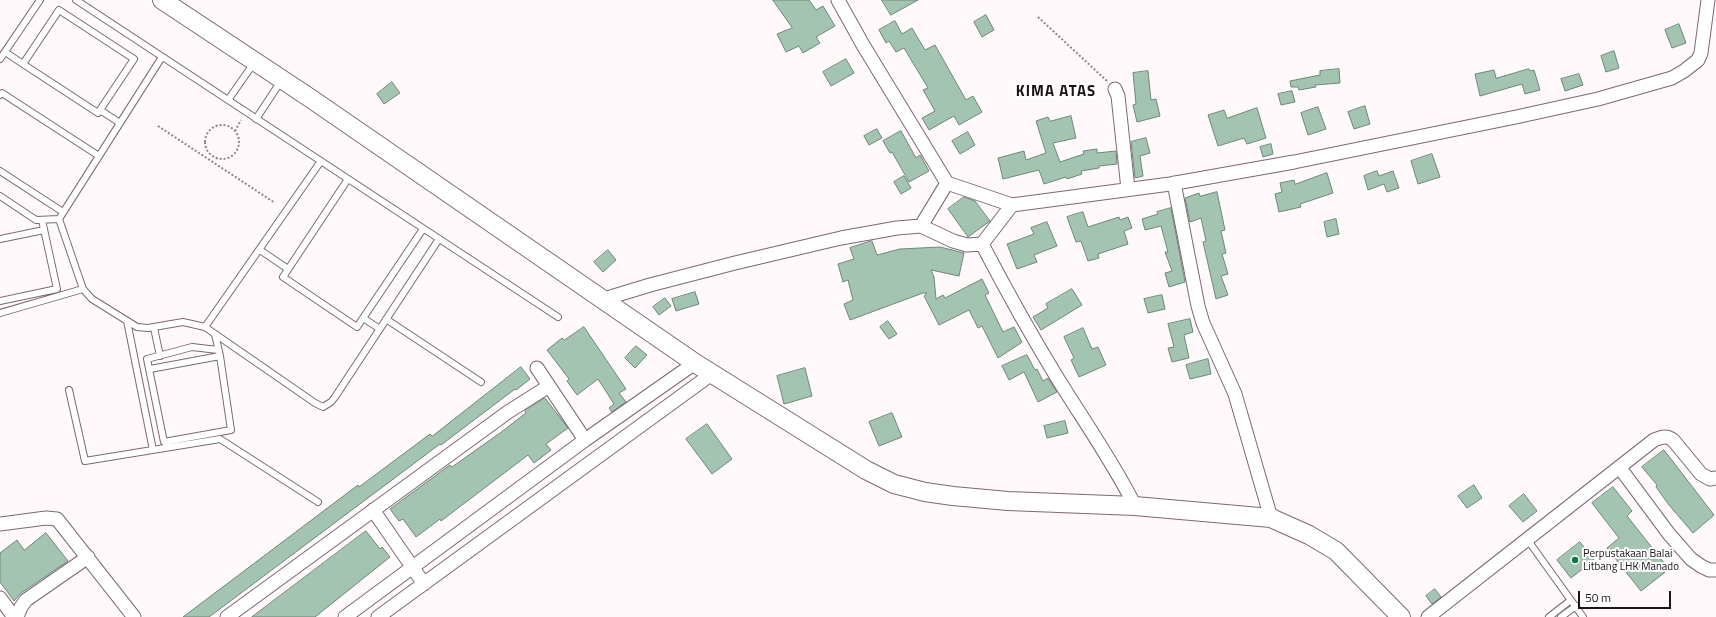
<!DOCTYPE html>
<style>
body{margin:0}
#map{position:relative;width:1716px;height:617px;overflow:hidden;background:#fff9fc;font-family:"Titillium Web",sans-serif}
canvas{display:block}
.scale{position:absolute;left:1578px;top:591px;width:93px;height:18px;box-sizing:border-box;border:2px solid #1c1318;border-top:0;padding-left:5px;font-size:12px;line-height:14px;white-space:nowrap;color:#1c1318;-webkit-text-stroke:3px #fff;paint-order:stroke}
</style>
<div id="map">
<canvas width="1716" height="617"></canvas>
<div class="scale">50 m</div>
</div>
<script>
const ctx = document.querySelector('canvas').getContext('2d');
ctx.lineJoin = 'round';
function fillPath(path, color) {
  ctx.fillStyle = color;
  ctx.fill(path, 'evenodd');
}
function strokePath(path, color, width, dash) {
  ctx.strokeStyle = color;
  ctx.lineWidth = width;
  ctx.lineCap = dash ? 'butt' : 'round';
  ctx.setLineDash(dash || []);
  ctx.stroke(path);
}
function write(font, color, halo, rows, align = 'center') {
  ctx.font = font + ' "Titillium Web",sans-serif';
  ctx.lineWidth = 4;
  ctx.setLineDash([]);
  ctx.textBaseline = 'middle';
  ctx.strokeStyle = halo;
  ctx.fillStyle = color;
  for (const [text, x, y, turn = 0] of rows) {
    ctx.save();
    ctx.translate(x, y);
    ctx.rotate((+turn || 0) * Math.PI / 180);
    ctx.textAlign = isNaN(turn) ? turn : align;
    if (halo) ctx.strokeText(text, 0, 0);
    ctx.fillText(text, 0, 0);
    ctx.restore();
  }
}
const building = new Path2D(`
 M 773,0 L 809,0 L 816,10 L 823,6 L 835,26 L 816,37 L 820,43 L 803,53 L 799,46 L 786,52 L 777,34 L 792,28 Z
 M 882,0 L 918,0 L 891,15 Z
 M 986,15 L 994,30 L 982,37 L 974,22 Z
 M 895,21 L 902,34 L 912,28 L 925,50 L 935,45 L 966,100 L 973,96 L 982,112 L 959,125 L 954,116 L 929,130 L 922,118 L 935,111 L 923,90 L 928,88 L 904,48 L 896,52 L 889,41 L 886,43 L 879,30 Z
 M 1679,24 L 1686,43 L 1672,48 L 1665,30 Z
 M 1614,51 L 1619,68 L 1606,72 L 1601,56 Z
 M 846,59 L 854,73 L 831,86 L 823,72 Z
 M 1339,69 L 1340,83 L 1315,85 L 1316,87 L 1299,90 L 1298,87 L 1291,87 L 1290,81 L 1320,75 L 1320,71 Z
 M 1529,69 L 1530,71 L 1534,70 L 1540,90 L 1525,94 L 1522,84 L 1480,96 L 1475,74 L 1494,70 L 1496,78 Z
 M 1148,71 L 1151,100 L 1156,99 L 1160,116 L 1137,122 L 1133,105 L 1136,104 L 1133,73 Z
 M 1579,74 L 1583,85 L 1565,91 L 1561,79 Z
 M 392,82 L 400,93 L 384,104 L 377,94 Z
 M 1292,91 L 1295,102 L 1281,105 L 1278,94 Z
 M 1365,106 L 1370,124 L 1354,129 L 1348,112 Z
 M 1318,107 L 1326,129 L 1308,135 L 1301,113 Z
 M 1257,108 L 1266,138 L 1247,144 L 1244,138 L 1218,146 L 1208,115 L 1224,110 L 1227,118 Z
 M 1071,116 L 1076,138 L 1053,143 L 1060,162 L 1084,154 L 1083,151 L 1097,149 L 1097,153 L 1116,151 L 1117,164 L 1099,166 L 1099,168 L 1081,171 L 1082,174 L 1067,179 L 1066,177 L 1044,184 L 1039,170 L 1003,179 L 998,158 L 1024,151 L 1026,160 L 1046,153 L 1036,121 L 1048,117 L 1050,121 Z
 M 877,129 L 882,138 L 869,145 L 864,136 Z
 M 901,131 L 916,158 L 920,155 L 929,171 L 909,182 L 892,152 L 890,153 L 883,141 Z
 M 968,132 L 975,145 L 960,154 L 952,141 Z
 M 1146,138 L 1150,153 L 1140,156 L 1143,176 L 1135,178 L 1131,142 Z
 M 1271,144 L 1273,154 L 1263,157 L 1260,147 Z
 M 1432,154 L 1440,177 L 1418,184 L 1411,161 Z
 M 1377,171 L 1379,176 L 1393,171 L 1399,188 L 1387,192 L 1384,184 L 1368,190 L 1364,176 Z
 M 1327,173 L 1333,193 L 1300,204 L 1301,207 L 1279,212 L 1275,194 L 1282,192 L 1280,183 L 1294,180 L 1295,184 Z
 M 904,176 L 911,188 L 901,194 L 894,182 Z
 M 1217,192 L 1225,230 L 1221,231 L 1226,253 L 1222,254 L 1228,274 L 1221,276 L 1228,295 L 1216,299 L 1203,242 L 1206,241 L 1201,218 L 1190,222 L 1185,198 L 1199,193 L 1200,196 Z
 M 964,197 L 975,201 L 990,221 L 968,237 L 948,209 Z
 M 1171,208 L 1185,282 L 1169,287 L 1165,273 L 1172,271 L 1165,252 L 1168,252 L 1161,226 L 1145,230 L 1142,219 L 1158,214 L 1157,212 Z
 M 1083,212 L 1088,227 L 1119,217 L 1120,220 L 1128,217 L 1132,228 L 1124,231 L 1128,244 L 1098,254 L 1099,258 L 1088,261 L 1081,241 L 1076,242 L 1067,217 Z
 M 1336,219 L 1339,234 L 1327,237 L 1324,222 Z
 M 1047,222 L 1057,246 L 1034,255 L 1037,262 L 1017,269 L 1007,244 L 1034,234 L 1031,228 Z
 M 872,241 L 877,255 L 900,249 L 940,247 L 964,253 L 959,276 L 931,270 L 934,277 L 936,299 L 943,295 L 945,298 L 982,279 L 989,293 L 985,295 L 1003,332 L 1014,327 L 1022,342 L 1021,343 L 998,358 L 982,326 L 978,328 L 969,310 L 939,325 L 924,296 L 927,293 L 923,293 L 850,320 L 844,304 L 853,300 L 848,280 L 843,282 L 838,264 L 854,259 L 850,248 Z
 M 608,250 L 616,260 L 603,272 L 594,262 Z
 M 1072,289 L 1082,305 L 1041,330 L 1033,317 L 1048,308 L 1046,304 Z
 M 695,292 L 699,304 L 676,311 L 672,299 Z
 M 1162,295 L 1165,309 L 1148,313 L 1144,299 Z
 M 665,298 L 671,306 L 659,315 L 653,307 Z
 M 1190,319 L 1193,332 L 1184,335 L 1189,358 L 1172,362 L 1168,348 L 1174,347 L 1168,324 Z
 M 888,321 L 897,334 L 889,339 L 880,327 Z
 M 584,327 L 626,389 L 619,393 L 626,402 L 612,412 L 609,408 L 614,404 L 598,379 L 577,395 L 567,381 L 569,379 L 547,350 L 562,338 L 564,340 Z
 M 1083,328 L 1092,349 L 1098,347 L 1106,365 L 1079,377 L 1071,360 L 1074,358 L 1064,337 Z
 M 636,346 L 647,355 L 635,368 L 625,358 Z
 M 1027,355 L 1035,370 L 1037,369 L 1043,381 L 1048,378 L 1057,392 L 1038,402 L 1024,372 L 1009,380 L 1002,366 Z
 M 1208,359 L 1211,374 L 1190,379 L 1186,365 Z
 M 521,367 L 530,379 L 516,390 L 515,389 L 441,445 L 440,444 L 209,617 L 183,617 L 358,485 L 359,487 L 430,434 L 432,436 Z
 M 805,368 L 812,396 L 784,404 L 777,376 Z
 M 545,398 L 568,428 L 546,444 L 551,450 L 534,463 L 528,455 L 441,521 L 440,519 L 416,537 L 403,519 L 399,521 L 390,509 L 450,465 L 452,467 L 500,433 L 526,413 L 525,411 Z
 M 892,413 L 902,437 L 879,446 L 869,422 Z
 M 1065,421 L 1068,433 L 1047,438 L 1044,426 Z
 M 707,424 L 732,459 L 712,474 L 686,439 Z
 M 1664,450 L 1714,515 L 1693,533 L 1669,505 L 1656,487 L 1657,485 L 1642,467 Z
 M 1474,485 L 1482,498 L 1467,508 L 1458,496 Z
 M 1613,487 L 1632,511 L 1627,516 L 1669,569 L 1641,591 L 1607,548 L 1619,538 L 1592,503 Z
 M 1524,494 L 1537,511 L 1523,522 L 1509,506 Z
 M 366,531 L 380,549 L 382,547 L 390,557 L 315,617 L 252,617 Z
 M 46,533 L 68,561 L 21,593 L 14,601 L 0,582 L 0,553 L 17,540 L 24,550 Z
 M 1580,542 L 1594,560 L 1571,578 L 1557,560 Z
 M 1435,589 L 1441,597 L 1432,604 L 1426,596 Z`);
const path = new Path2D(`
 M 1038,17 L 1107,81
 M205 142a17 17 0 1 1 34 0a17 17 0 1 1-34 0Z
 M 158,126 L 275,203
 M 235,131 L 241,120`);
const lane = new Path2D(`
 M 76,0 L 558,317
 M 59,10 L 134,59 L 98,113 L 23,64 Z
 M 5,52 L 23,64
 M 162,57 L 59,219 L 83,289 L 92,299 L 137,327 L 148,328 L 183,322 L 205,327 L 321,161
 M 0,59 L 40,0
 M 0,95 L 2,93 L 99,156
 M 228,100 L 254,63
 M 100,110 L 120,123
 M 256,119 L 281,81
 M 0,171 L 63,212
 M 348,179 L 283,277 L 357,327 L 423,229
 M 0,196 L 36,220 L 59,219
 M 0,239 L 44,230
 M 260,250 L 288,269
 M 0,301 L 57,289 L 42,220
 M 0,313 L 83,289
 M 363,318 L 380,329
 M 386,319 L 481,382
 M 127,321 L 153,450
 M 205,327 L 315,403 L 323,407 L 331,402 L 335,397 L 439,239
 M 154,328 L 160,356
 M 215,334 L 220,356 L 231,430 L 164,442 L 147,359 L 192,347 L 218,350
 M 150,369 L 220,356
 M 69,390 L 85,461 L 220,439 L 318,502
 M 1527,539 L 1583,617
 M 1549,617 L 1571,600
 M 1561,617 L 1576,606`);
const street = new Path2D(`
 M 838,0 L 863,45 L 947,183 L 921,226
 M 1115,89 L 1118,96 L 1128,189
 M 947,183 L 1012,205
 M 1174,183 L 1198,306 L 1203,323 L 1235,394 L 1271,518
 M 982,244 C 1006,290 1031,335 1058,379 C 1084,421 1113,462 1135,506
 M 604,299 L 650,285 L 735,263 L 841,238 L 897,228 L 921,226 L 953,241 L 967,245 L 982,244 L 1012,205 L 1170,184 L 1294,162 L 1516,117 L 1598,99 L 1672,78 L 1684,71 L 1698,60 L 1701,53 L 1708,0
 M 537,368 L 585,440
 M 1620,468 L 1669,534 L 1691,559 L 1701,566 L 1709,570 L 1716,570
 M 373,510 L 424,584
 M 0,524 L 46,518 L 57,519 L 134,617
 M 0,598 L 14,617
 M 17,617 L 21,607 L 26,600 L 88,557
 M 227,617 L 508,412 L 549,386
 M 345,617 L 585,440 L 695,363
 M 378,617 L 713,373
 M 1428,617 L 1654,440 C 1662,437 1666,435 1673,440 L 1701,474 L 1710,479 L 1716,478`);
const secondary = new Path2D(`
 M 162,0 L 310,98 L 695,363 L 866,470 L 894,484 L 925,492 L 953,496 L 1008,501 L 1135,506 L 1271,518 L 1309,535 L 1336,551 L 1401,617`);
const markers = [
 [1575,560,4,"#0d744c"]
];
const poiNames = [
 ["Perpustakaan Balai",1583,554],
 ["Litbang LHK Manado",1583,567]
];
const districtNames = [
 ["KIMA ATAS",1056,92]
];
fillPath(building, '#a3c4b1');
strokePath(building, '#6d8778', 1);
strokePath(lane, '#7e6674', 8);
strokePath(street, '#7e6674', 15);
strokePath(secondary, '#7e6674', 20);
strokePath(path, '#8b8488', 2, [2, 2]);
strokePath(lane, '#fff', 6);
strokePath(street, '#fff', 13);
strokePath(secondary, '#fff', 18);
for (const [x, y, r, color] of markers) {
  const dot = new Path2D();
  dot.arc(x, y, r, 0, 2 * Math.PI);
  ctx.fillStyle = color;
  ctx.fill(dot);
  strokePath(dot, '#fff', 1.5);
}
write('11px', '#1c1318', '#fff', poiNames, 'left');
ctx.letterSpacing = '1px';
write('bold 15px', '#1c1318', '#fff', districtNames);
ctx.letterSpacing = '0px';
</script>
